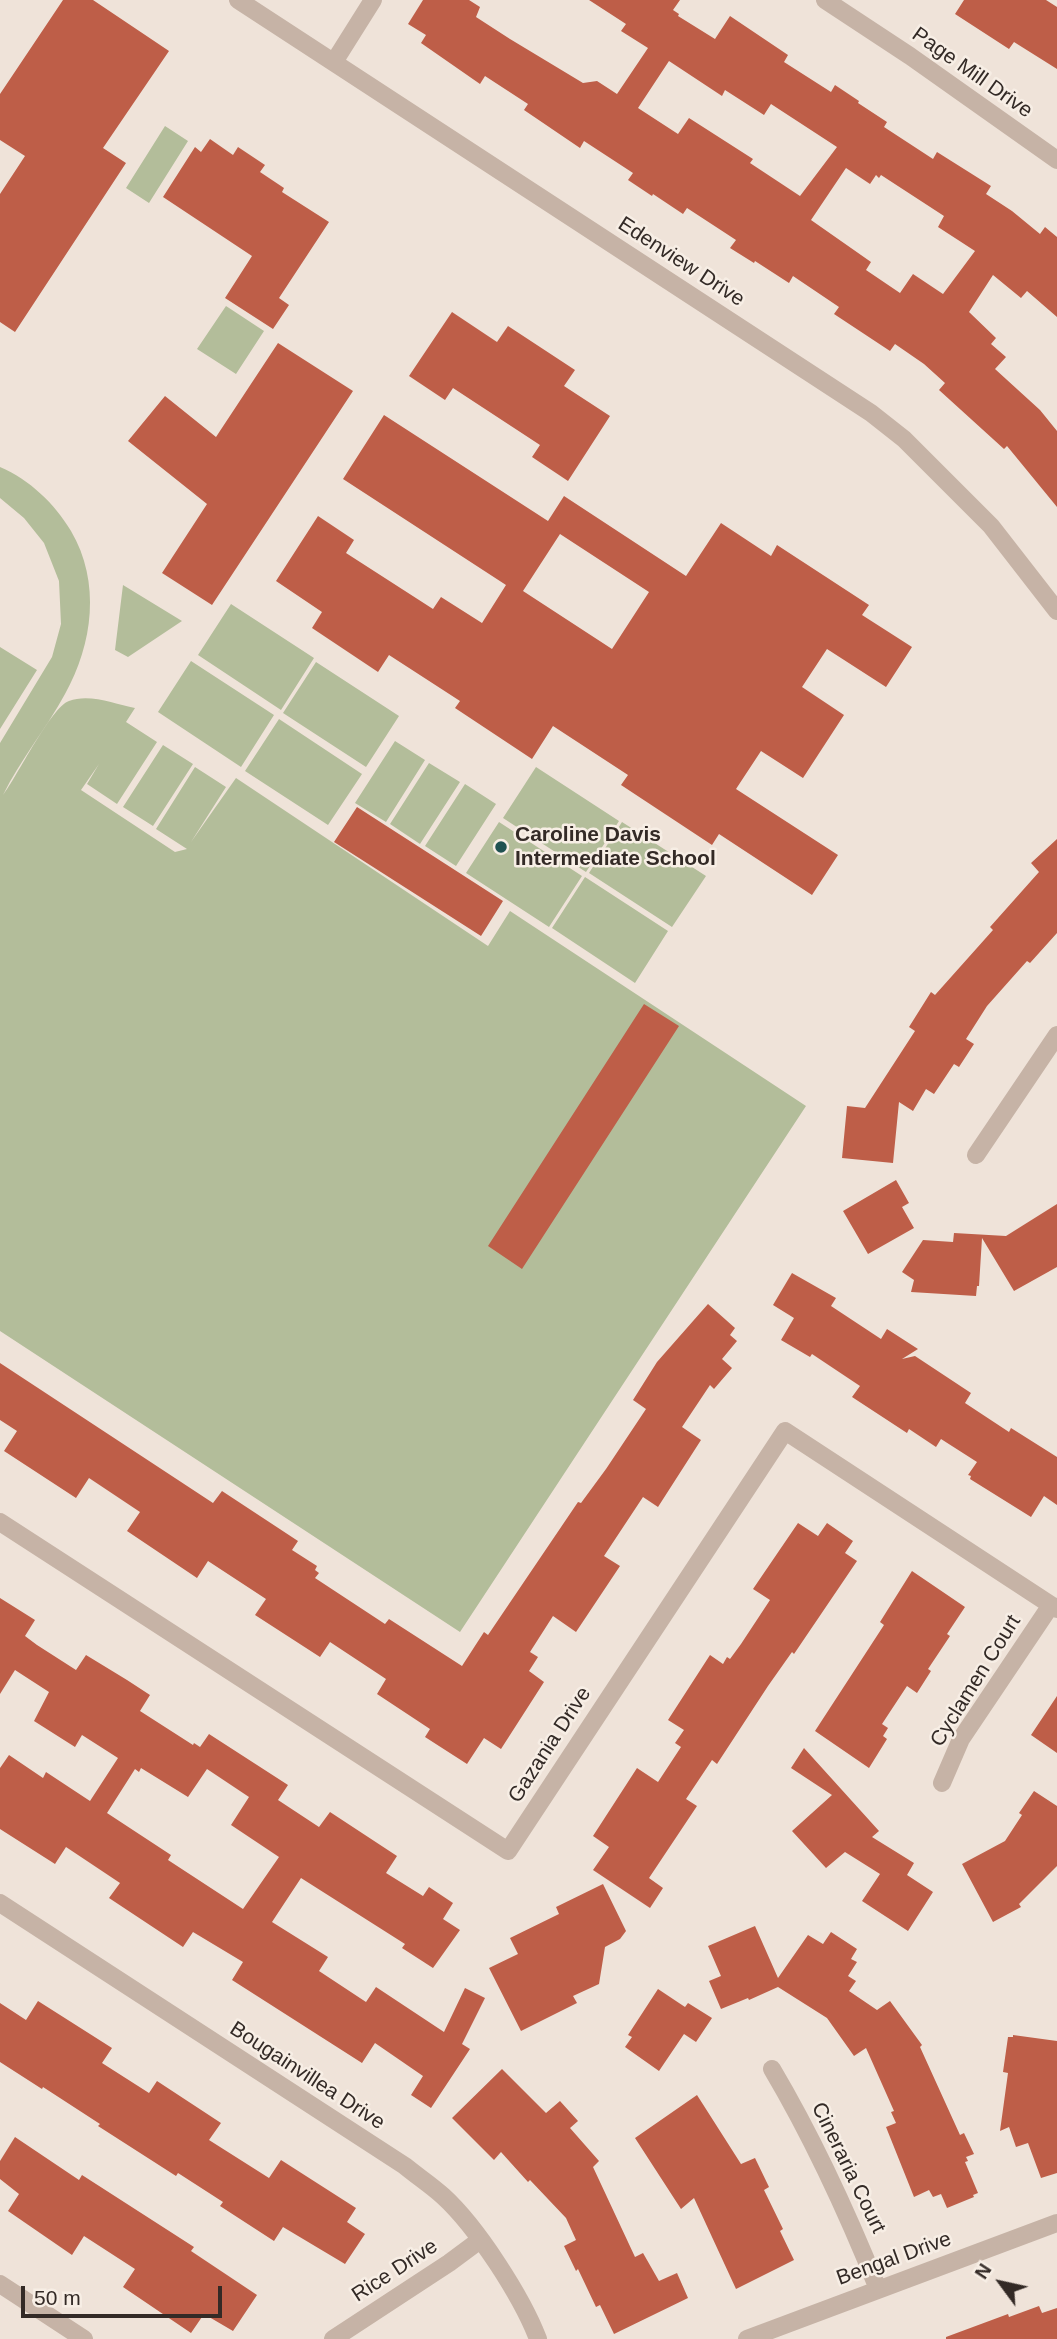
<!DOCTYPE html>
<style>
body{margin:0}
#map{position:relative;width:1057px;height:2339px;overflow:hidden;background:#efe3d9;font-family:Arial,sans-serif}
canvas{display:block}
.north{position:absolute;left:966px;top:2248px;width:70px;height:70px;-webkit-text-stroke:5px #f7eee5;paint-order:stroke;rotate:303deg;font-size:19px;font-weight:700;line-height:28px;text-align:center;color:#332a26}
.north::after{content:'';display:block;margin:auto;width:24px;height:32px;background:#332a26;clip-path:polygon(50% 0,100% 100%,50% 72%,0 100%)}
.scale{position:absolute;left:21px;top:2286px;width:201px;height:32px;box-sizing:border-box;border:4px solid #332a26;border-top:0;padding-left:9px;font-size:21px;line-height:24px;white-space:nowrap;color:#332a26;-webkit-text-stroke:5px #f7eee5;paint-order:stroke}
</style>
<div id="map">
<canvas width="1057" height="2339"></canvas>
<div class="north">N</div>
<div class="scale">50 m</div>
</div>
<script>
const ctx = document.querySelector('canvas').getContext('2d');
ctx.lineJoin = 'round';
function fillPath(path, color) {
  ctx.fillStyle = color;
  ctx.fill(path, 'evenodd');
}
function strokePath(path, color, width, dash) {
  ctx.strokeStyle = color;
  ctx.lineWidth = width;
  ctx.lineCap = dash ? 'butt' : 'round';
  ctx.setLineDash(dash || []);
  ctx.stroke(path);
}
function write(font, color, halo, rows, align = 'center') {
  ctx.font = font + ' Arial,sans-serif';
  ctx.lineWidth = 5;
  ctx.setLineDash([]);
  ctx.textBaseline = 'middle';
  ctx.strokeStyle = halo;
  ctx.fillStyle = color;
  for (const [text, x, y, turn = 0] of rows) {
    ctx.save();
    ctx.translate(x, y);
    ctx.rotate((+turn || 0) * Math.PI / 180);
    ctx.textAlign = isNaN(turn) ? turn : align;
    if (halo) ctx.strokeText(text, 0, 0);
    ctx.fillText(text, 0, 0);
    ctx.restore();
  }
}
const green = new Path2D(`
 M 165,126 L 188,141 L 149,203 L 126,188 Z
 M 226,306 L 264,331 L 236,374 L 197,349 Z
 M 0,467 C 30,480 54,503 71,531 C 101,582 93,644 65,694 C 46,729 20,760 3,795 C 17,777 51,707 69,701 C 89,693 115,704 135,708 L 126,722 L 157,742 L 117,804 L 87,784 L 99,764 L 81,790 L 175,852 L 187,849 L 156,829 L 195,767 L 226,787 L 191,842 L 236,778 L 488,946 L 510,911 L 806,1106 L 460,1632 L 0,1331 L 0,743 L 52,657 L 61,624 L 59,581 L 44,543 L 24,518 L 0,498 Z
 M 123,585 L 182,621 L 128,657 L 115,650 Z
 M 231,604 L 314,658 L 281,710 L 198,655 Z
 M 0,647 L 37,670 L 0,729 Z
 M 191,661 L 274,715 L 241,767 L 158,712 Z
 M 316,662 L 399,716 L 366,767 L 283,713 Z
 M 279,719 L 362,774 L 328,825 L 245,771 Z
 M 395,741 L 425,760 L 386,822 L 355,803 Z
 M 163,745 L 193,764 L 153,826 L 123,807 Z
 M 429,763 L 460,782 L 420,844 L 390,824 Z
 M 536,767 L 619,821 L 586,872 L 503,818 Z
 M 465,784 L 496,804 L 456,866 L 425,846 Z
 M 499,822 L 582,876 L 549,927 L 466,873 Z
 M 622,822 L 706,876 L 672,927 L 589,873 Z
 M 585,877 L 668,931 L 635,983 L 552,928 Z`);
const building = new Path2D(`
 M 63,0 L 93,0 L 169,51 L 103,148 L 126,163 L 15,332 L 0,322 L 0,194 L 25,156 L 0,140 L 0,94 Z
 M 423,0 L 469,0 L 480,7 L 476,17 L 510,39 L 583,83 L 597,81 L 617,94 L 648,48 L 621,31 L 626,24 L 589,0 L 680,0 L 673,10 L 679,14 L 678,16 L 715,39 L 730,16 L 788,55 L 784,62 L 831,92 L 835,85 L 859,101 L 858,103 L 887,122 L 884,127 L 933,159 L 937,152 L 991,186 L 986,194 L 1012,211 L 1040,234 L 1045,227 L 1057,237 L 1057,317 L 1027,291 L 1021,298 L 993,275 L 969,312 L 996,338 L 991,344 L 1006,357 L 995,369 L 1040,410 L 1057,431 L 1057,507 L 1007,446 L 1004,449 L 939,390 L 945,383 L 924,364 L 895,344 L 890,351 L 834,314 L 839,307 L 793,276 L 789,283 L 755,261 L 754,263 L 730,248 L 736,240 L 687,208 L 683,214 L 653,194 L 652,196 L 628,180 L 633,173 L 584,141 L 580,148 L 524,110 L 528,104 L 485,76 L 480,84 L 421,43 L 426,35 L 408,24 ZM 669,61 L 722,96 L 725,90 L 764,115 L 771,104 L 837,147 L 800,196 L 750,163 L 753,159 L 689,118 L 678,134 L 638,108 ZM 846,168 L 870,184 L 876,175 L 879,178 L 881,175 L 944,216 L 938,227 L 975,251 L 943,294 L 913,274 L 900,293 L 866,270 L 871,262 L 811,220 Z
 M 964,0 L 1046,0 L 1057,7 L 1057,69 L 1014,42 L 1009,49 L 955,14 Z
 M 210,139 L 233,155 L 238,147 L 265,165 L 260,172 L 284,188 L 282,192 L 329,222 L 279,298 L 289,305 L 273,329 L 225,298 L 252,256 L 163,197 L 195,147 L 201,152 Z
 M 452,312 L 497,342 L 508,326 L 575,370 L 564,386 L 610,416 L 568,481 L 532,457 L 540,445 L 453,388 L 445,400 L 409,376 Z
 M 278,343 L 353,391 L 212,605 L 162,573 L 207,504 L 128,441 L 165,396 L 216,437 Z
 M 384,415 L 548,521 L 564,496 L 686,576 L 721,523 L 771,556 L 777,545 L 869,605 L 862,615 L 912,647 L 886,687 L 827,649 L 802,687 L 844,715 L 803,778 L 761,751 L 736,789 L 838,855 L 812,895 L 719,834 L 712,845 L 621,785 L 628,775 L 553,726 L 532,759 L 455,708 L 460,701 L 389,655 L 378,672 L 312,628 L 322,612 L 276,581 L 318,516 L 354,540 L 346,553 L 433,609 L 441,597 L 482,623 L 506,585 L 343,479 ZM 560,534 L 649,592 L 612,649 L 523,591 Z
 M 357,807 L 503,901 L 481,936 L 334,842 Z
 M 1057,839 L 1057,933 L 1030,963 L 1027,961 L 987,1006 L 966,1039 L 974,1044 L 959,1067 L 954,1064 L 934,1094 L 926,1089 L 913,1111 L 899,1102 L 893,1163 L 842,1158 L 847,1106 L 865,1108 L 915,1031 L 909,1027 L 931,992 L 935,995 L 993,930 L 990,927 L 1039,872 L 1031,863 Z
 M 644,1004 L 679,1026 L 522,1269 L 488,1246 Z
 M 896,1180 L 909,1203 L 902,1207 L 914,1228 L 868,1254 L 843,1211 Z
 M 1057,1204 L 1057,1267 L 1014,1291 L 982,1238 L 979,1286 L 977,1286 L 976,1296 L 911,1292 L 914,1280 L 902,1272 L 923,1240 L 953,1242 L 954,1233 L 1006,1236 Z
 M 792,1273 L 836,1298 L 831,1306 L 881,1339 L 887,1329 L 918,1349 L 902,1359 L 915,1356 L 971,1393 L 965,1403 L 1009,1432 L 1011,1428 L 1057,1457 L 1057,1505 L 1044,1496 L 1031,1517 L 970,1479 L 971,1476 L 968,1475 L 977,1462 L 941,1439 L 936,1447 L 909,1429 L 907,1433 L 852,1397 L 860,1386 L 812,1354 L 810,1357 L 781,1340 L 794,1318 L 773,1305 Z
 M 708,1304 L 735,1328 L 730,1335 L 737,1341 L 722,1359 L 732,1368 L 714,1389 L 710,1385 L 682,1427 L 701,1440 L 658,1507 L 643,1497 L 604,1556 L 620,1566 L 576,1632 L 553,1616 L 530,1652 L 538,1657 L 529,1671 L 544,1682 L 501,1749 L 484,1738 L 467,1764 L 425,1737 L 430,1729 L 377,1694 L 386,1679 L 330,1642 L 320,1657 L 255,1615 L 266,1599 L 208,1561 L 197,1578 L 127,1531 L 140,1512 L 89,1478 L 76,1498 L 4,1451 L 17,1431 L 0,1420 L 0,1363 L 213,1503 L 222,1491 L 298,1541 L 292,1550 L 317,1566 L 315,1570 L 319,1573 L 315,1578 L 385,1624 L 389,1619 L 462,1666 L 484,1632 L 488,1635 L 578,1502 L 581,1503 L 606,1469 L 646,1409 L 633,1400 L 657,1362 Z
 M 798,1523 L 818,1536 L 827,1523 L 853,1541 L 845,1553 L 857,1561 L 794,1654 L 792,1652 L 768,1686 L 717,1764 L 712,1760 L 686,1799 L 697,1806 L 649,1878 L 663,1888 L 650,1908 L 593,1870 L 609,1847 L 593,1836 L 637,1768 L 658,1782 L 681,1747 L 675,1743 L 684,1730 L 668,1720 L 710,1655 L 723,1664 L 727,1657 L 730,1659 L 741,1644 L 770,1600 L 753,1589 Z
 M 912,1571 L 965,1607 L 947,1634 L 950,1636 L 928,1669 L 931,1671 L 917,1693 L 907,1686 L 882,1724 L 888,1728 L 883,1736 L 887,1739 L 869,1768 L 815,1731 L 884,1625 L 880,1622 Z
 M 0,1598 L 35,1620 L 25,1636 L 37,1645 L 76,1670 L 86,1655 L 127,1680 L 150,1695 L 140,1711 L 193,1745 L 194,1743 L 200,1747 L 209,1734 L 288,1785 L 278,1800 L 319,1827 L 330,1812 L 397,1856 L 386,1873 L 423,1896 L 429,1887 L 453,1903 L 443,1919 L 460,1930 L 433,1968 L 402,1948 L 405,1944 L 301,1878 L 272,1922 L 328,1957 L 319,1971 L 366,2002 L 376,1987 L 444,2032 L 465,1988 L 485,1998 L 462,2044 L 470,2049 L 431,2108 L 411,2095 L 423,2076 L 375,2043 L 362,2063 L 232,1980 L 243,1962 L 193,1932 L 183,1947 L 109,1898 L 120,1883 L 66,1847 L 55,1864 L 0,1829 L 0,1768 L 9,1755 L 43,1778 L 46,1772 L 90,1801 L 118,1758 L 82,1735 L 75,1747 L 34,1721 L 49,1692 L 15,1670 L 0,1694 ZM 141,1768 L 188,1797 L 207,1769 L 249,1797 L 231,1825 L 279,1857 L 243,1909 L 168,1860 L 171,1855 L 107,1813 L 135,1769 L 139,1772 Z
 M 1057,1696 L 1057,1753 L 1031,1735 Z
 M 804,1748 L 879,1831 L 872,1837 L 914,1863 L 907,1875 L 933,1892 L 908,1931 L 862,1901 L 880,1874 L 845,1852 L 826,1868 L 792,1831 L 832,1795 L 791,1768 Z
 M 1034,1791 L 1057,1806 L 1057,1866 L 1019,1904 L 1021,1907 L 993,1922 L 962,1864 L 1005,1841 L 1022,1815 L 1019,1813 Z
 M 603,1884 L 626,1931 L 620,1939 L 605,1947 L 599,1984 L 573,1996 L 577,2003 L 521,2031 L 489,1968 L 518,1954 L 510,1938 L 559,1914 L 556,1907 Z
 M 755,1926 L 778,1978 L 808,1935 L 823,1944 L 831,1932 L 857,1949 L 851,1959 L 857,1962 L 848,1976 L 856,1981 L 849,1991 L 877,2010 L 890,2001 L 922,2045 L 920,2047 L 960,2135 L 964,2133 L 974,2154 L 966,2157 L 968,2161 L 965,2162 L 978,2193 L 973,2195 L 974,2197 L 947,2208 L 941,2194 L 933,2197 L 929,2190 L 914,2197 L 886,2127 L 896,2123 L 891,2112 L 894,2111 L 866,2048 L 854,2056 L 827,2018 L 778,1987 L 749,2000 L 748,1998 L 721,2009 L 709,1981 L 721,1976 L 708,1946 Z
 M 658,1989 L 685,2007 L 688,2003 L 712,2018 L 696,2042 L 684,2034 L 659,2071 L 625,2047 L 632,2037 L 628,2035 Z
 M 38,2001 L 112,2048 L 102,2063 L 149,2093 L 157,2081 L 221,2123 L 209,2140 L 269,2178 L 281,2160 L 356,2208 L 347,2222 L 365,2234 L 345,2264 L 283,2227 L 274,2241 L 220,2206 L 223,2202 L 178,2173 L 176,2176 L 98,2126 L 100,2124 L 43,2087 L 42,2089 L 0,2062 L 0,2003 L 26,2020 Z
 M 1013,2035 L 1057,2041 L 1057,2173 L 1041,2178 L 1028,2143 L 1016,2147 L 1009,2127 L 1000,2131 L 1008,2073 L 1003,2072 L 1008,2037 L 1013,2037 Z
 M 502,2069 L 546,2113 L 560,2101 L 578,2121 L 570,2128 L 599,2161 L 593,2167 L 635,2257 L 643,2253 L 659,2281 L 677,2273 L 688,2298 L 614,2334 L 600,2305 L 596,2307 L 578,2269 L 576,2271 L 564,2246 L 576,2240 L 566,2218 L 530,2180 L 528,2182 L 501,2152 L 494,2160 L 452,2118 Z
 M 697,2095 L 741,2164 L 755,2158 L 769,2187 L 764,2190 L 783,2229 L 780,2231 L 794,2260 L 736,2289 L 694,2198 L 681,2209 L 635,2138 Z
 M 15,2137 L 79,2180 L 82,2175 L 194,2247 L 191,2251 L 257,2295 L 233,2331 L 204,2314 L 191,2333 L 123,2287 L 135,2269 L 84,2236 L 72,2255 L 8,2211 L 19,2194 L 0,2179 L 0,2161 Z
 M 1039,2306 L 1042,2313 L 1057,2308 L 1057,2339 L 946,2339 L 946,2337 L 1008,2314 L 1009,2317 Z`);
const street = new Path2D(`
 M 238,0 L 871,413 L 904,439 L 991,526 L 1057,611
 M 825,0 L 910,56 L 1057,160
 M 334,62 L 373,0
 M 976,1155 L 1057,1035
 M 0,1522 L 508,1851 L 785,1431 L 1057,1609
 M 942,1783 L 961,1739 L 1051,1605
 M 0,1903 L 405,2166 C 417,2176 431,2185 443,2196 C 477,2227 522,2297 538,2339
 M 772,2069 C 814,2140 847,2212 878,2289
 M 0,2284 L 84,2339
 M 333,2339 L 449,2263 L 480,2240
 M 747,2339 L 1057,2223`);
const markers = [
 [501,847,7,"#1f5151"]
];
const streetNames = [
 ["Page Mill Drive",972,73,35],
 ["Edenview Drive",681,262,33],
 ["Cyclamen Court",976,1681,-58],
 ["Gazania Drive",550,1745,-57],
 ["Bougainvillea Drive",307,2076,33],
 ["Cineraria Court",848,2168,64],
 ["Bengal Drive",894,2259,-20],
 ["Rice Drive",395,2271,-33]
];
const poiNames = [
 ["Caroline Davis",515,835],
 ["Intermediate School",515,859]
];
fillPath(green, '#b3bd9a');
fillPath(building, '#be5e48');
strokePath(street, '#c6b3a6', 18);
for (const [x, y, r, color] of markers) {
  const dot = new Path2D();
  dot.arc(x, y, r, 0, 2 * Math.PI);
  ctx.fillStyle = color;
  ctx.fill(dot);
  strokePath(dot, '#f7eee5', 2.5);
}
write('21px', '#332a26', '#f7eee5', streetNames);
write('bold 21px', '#332a26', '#f7eee5', poiNames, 'left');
</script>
